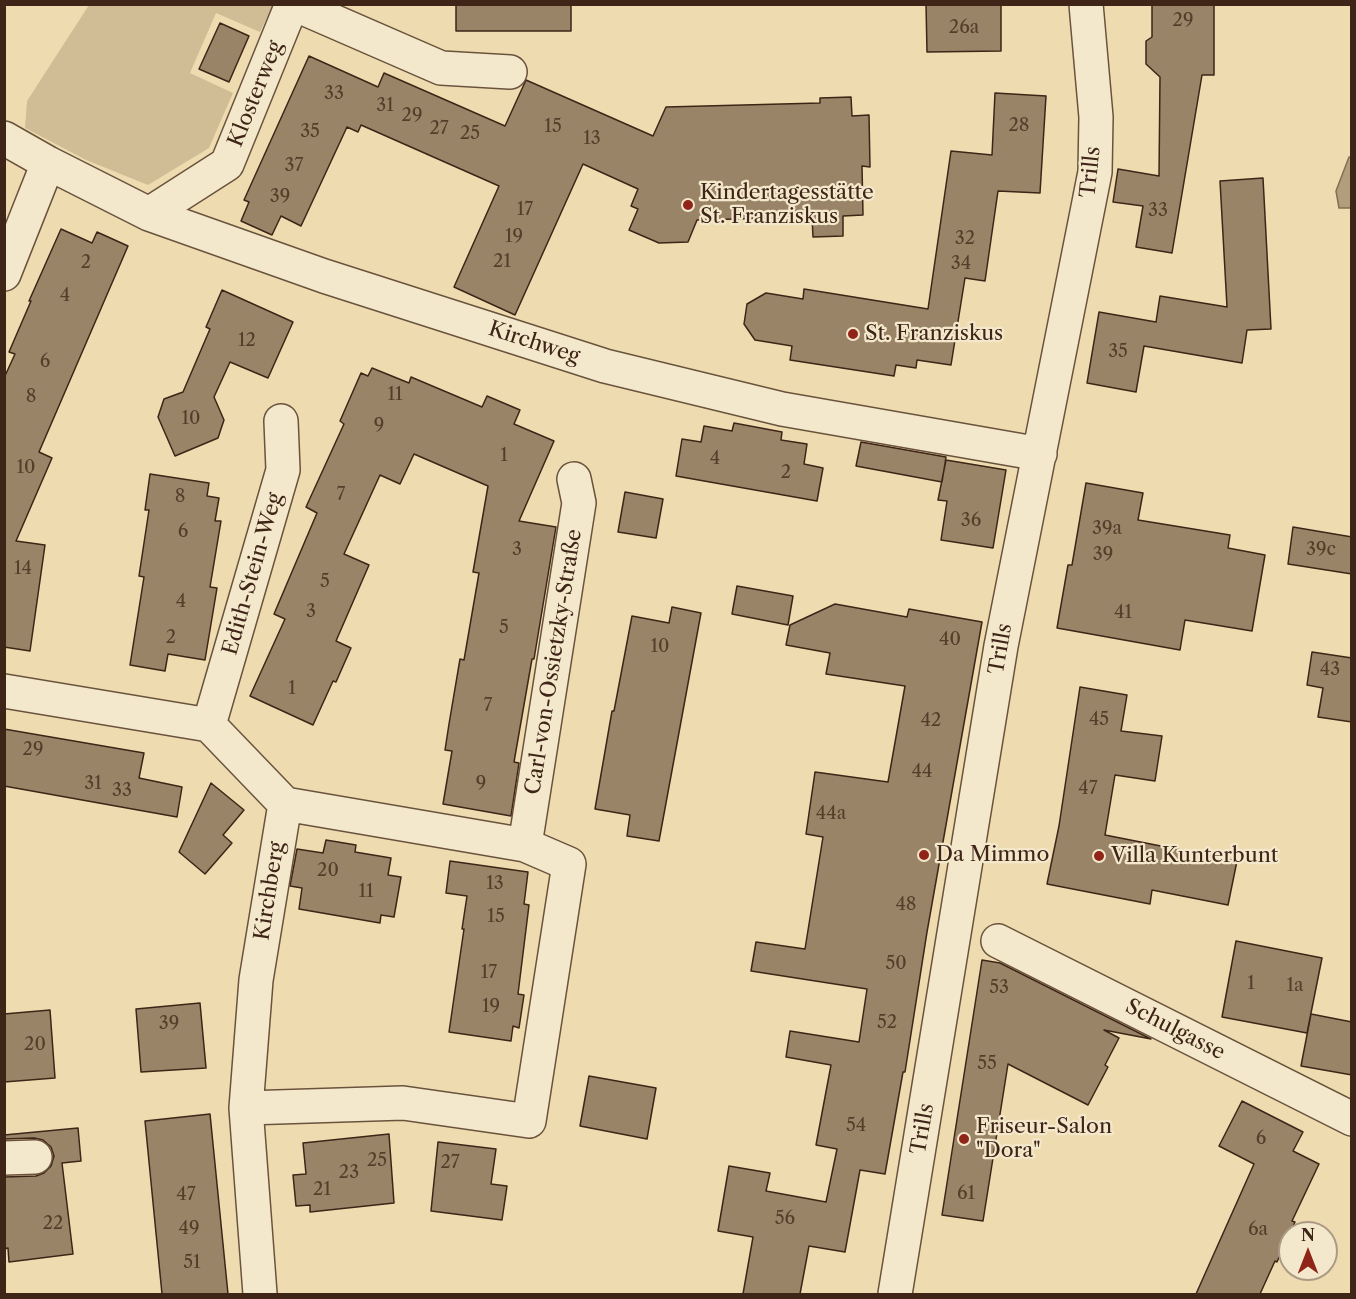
<!DOCTYPE html>
<meta charset="utf-8">
<style>
body{margin:0}
#map{position:relative;width:1356px;height:1299px;overflow:hidden;background:#eedcb0;font-family:"Libre Caslon Text",serif}
canvas{display:block}
.frame{position:absolute;inset:0;border:6px solid #3e2517;pointer-events:none}
.north{position:absolute;left:1278px;top:1221px;width:60px;height:60px;box-sizing:border-box;background:#f4e8cc;border:2px solid #ab9a84;border-radius:50%;rotate:0deg;font-size:16px;font-weight:700;line-height:24px;text-align:center;color:#3e2517}
.north::after{content:'';display:block;margin:auto;width:21px;height:27px;background:#8f2418;clip-path:polygon(50% 0,100% 100%,50% 72%,0 100%)}
</style>
<div id="map">
<canvas width="1356" height="1299"></canvas>
<div class="frame"></div>
<div class="north">N</div>
</div>
<script>
const ctx = document.querySelector('canvas').getContext('2d');
ctx.lineJoin = 'round';
function fillPath(path, color) {
  ctx.fillStyle = color;
  ctx.fill(path, 'evenodd');
}
function strokePath(path, color, width, dash) {
  ctx.strokeStyle = color;
  ctx.lineWidth = width;
  ctx.lineCap = dash ? 'butt' : 'round';
  ctx.setLineDash(dash || []);
  ctx.stroke(path);
}
function write(font, color, halo, rows, align = 'center') {
  ctx.font = font + ' "Libre Caslon Text",serif';
  ctx.lineWidth = 4.5;
  ctx.setLineDash([]);
  ctx.textBaseline = 'middle';
  ctx.strokeStyle = halo;
  ctx.fillStyle = color;
  for (const [text, x, y, turn = 0] of rows) {
    ctx.save();
    ctx.translate(x, y);
    ctx.rotate((+turn || 0) * Math.PI / 180);
    ctx.textAlign = isNaN(turn) ? turn : align;
    if (halo) ctx.strokeText(text, 0, 0);
    ctx.fillText(text, 0, 0);
    ctx.restore();
  }
}
const green = new Path2D(`
 M 89,5 L 273,5 L 260,32 L 216,13 L 190,73 L 233,93 L 209,148 L 148,185 L 86,160 L 25,128 L 27,101 Z`);
const water = new Path2D(`
 M 1349,157 L 1351,157 L 1351,208 L 1339,208 L 1336,191 Z`);
const building = new Path2D(`
 M 456,4 L 571,4 L 571,31 L 456,31 Z
 M 926,4 L 1001,4 L 1001,51 L 927,52 Z
 M 1152,4 L 1214,4 L 1214,75 L 1202,75 L 1172,253 L 1136,247 L 1143,206 L 1113,202 L 1118,169 L 1159,176 L 1160,77 L 1146,64 L 1146,41 L 1152,37 Z
 M 220,23 L 249,36 L 229,82 L 199,69 Z
 M 309,56 L 378,87 L 384,73 L 505,126 L 526,80 L 653,136 L 666,107 L 820,103 L 820,98 L 851,97 L 852,116 L 869,115 L 870,167 L 862,166 L 863,215 L 843,216 L 843,236 L 813,237 L 812,217 L 697,220 L 688,242 L 659,243 L 629,230 L 638,209 L 631,206 L 638,189 L 583,164 L 515,315 L 454,287 L 499,186 L 361,125 L 358,132 L 347,127 L 301,226 L 281,216 L 272,235 L 241,221 L 249,202 L 244,200 Z
 M 995,93 L 1046,96 L 1040,193 L 998,191 L 985,281 L 965,278 L 951,365 L 917,360 L 916,368 L 896,365 L 894,376 L 790,360 L 792,346 L 755,340 L 744,324 L 747,304 L 766,293 L 803,299 L 804,289 L 928,309 L 951,151 L 992,155 Z
 M 1263,178 L 1271,329 L 1247,330 L 1242,363 L 1144,346 L 1136,392 L 1087,383 L 1099,312 L 1156,322 L 1160,296 L 1227,307 L 1220,181 Z
 M 61,229 L 92,243 L 97,232 L 128,246 L 39,452 L 52,458 L 16,541 L 45,545 L 30,651 L 4,647 L 4,378 L 15,354 L 9,352 L 31,301 L 29,301 Z
 M 222,290 L 293,322 L 268,378 L 230,362 L 214,397 L 224,420 L 218,438 L 175,456 L 158,417 L 164,399 L 183,392 L 210,329 L 206,327 Z
 M 372,368 L 409,383 L 411,377 L 482,407 L 487,396 L 520,410 L 514,424 L 554,441 L 519,521 L 556,527 L 534,659 L 532,659 L 514,762 L 519,763 L 511,816 L 443,804 L 452,751 L 445,750 L 449,724 L 460,659 L 464,660 L 479,573 L 473,572 L 488,486 L 414,454 L 400,484 L 380,475 L 344,554 L 369,565 L 336,641 L 351,648 L 336,682 L 333,681 L 313,725 L 250,696 L 285,619 L 274,614 L 317,513 L 306,507 L 344,424 L 340,421 L 361,373 L 368,376 Z
 M 734,423 L 782,432 L 781,440 L 807,444 L 804,464 L 823,468 L 817,501 L 676,476 L 682,439 L 701,442 L 704,426 L 732,431 Z
 M 861,442 L 946,457 L 942,482 L 856,466 Z
 M 946,460 L 1006,470 L 993,548 L 941,540 L 947,501 L 938,500 Z
 M 150,474 L 209,483 L 207,496 L 219,498 L 215,521 L 221,521 L 210,587 L 217,588 L 205,660 L 168,654 L 165,671 L 130,665 L 144,577 L 139,576 L 149,510 L 145,510 Z
 M 1086,483 L 1143,493 L 1138,520 L 1230,535 L 1228,548 L 1265,555 L 1252,631 L 1185,620 L 1180,650 L 1057,628 L 1068,565 L 1072,565 Z
 M 625,492 L 663,499 L 656,538 L 618,532 Z
 M 1293,527 L 1352,537 L 1352,574 L 1288,564 Z
 M 737,586 L 793,596 L 788,625 L 732,614 Z
 M 835,604 L 907,617 L 909,609 L 982,622 L 927,932 L 905,1072 L 903,1072 L 885,1174 L 860,1170 L 845,1252 L 809,1246 L 800,1294 L 743,1294 L 753,1237 L 718,1231 L 729,1166 L 770,1173 L 766,1191 L 826,1202 L 837,1149 L 816,1145 L 831,1065 L 786,1057 L 790,1031 L 859,1042 L 867,989 L 751,971 L 756,942 L 805,949 L 823,837 L 806,834 L 815,772 L 888,782 L 905,686 L 826,674 L 830,653 L 786,645 L 790,625 Z
 M 672,607 L 701,613 L 659,841 L 627,836 L 630,815 L 595,809 L 612,711 L 614,711 L 632,616 L 669,623 Z
 M 1312,652 L 1352,658 L 1352,722 L 1318,717 L 1323,688 L 1307,685 Z
 M 1080,687 L 1127,695 L 1121,731 L 1162,736 L 1155,781 L 1115,775 L 1105,835 L 1237,861 L 1228,905 L 1152,890 L 1150,904 L 1047,884 L 1059,826 Z
 M 4,729 L 144,753 L 139,778 L 182,787 L 177,817 L 4,786 Z
 M 211,783 L 244,810 L 223,835 L 232,843 L 205,874 L 179,852 Z
 M 326,840 L 356,845 L 355,852 L 391,858 L 388,875 L 401,877 L 394,917 L 381,915 L 380,923 L 299,909 L 302,888 L 290,886 L 297,849 L 323,853 Z
 M 450,861 L 528,872 L 524,904 L 529,905 L 518,994 L 524,995 L 519,1028 L 513,1026 L 511,1041 L 449,1032 L 464,929 L 462,929 L 467,896 L 446,893 Z
 M 1236,941 L 1322,958 L 1307,1033 L 1222,1017 Z
 M 982,960 L 1000,963 L 1151,1039 L 1104,1030 L 1119,1038 L 1105,1065 L 1108,1067 L 1088,1105 L 1008,1064 L 983,1221 L 942,1215 Z
 M 200,1003 L 206,1068 L 141,1072 L 136,1009 Z
 M 50,1010 L 55,1078 L 4,1082 L 4,1014 Z
 M 1311,1014 L 1352,1022 L 1352,1075 L 1301,1066 Z
 M 589,1076 L 656,1088 L 647,1139 L 580,1126 Z
 M 1242,1101 L 1303,1132 L 1293,1151 L 1319,1164 L 1292,1221 L 1295,1222 L 1277,1262 L 1275,1261 L 1260,1294 L 1196,1294 L 1254,1164 L 1219,1146 Z
 M 210,1114 L 228,1294 L 162,1294 L 145,1121 Z
 M 78,1128 L 81,1161 L 62,1163 L 73,1254 L 9,1262 L 8,1248 L 4,1249 L 4,1177 L 36,1176 L 44,1173 L 51,1166 L 54,1156 L 51,1147 L 43,1140 L 34,1138 L 4,1139 L 4,1135 Z
 M 389,1134 L 394,1203 L 310,1212 L 310,1205 L 296,1206 L 293,1175 L 306,1174 L 303,1143 Z
 M 438,1142 L 496,1149 L 491,1184 L 507,1186 L 502,1220 L 431,1211 Z`);
const minor = new Path2D(`
 M 294,4 L 441,68 L 510,72
 M 4,138 L 48,163 L 149,214 L 324,276 L 605,366 L 782,409 L 1040,454
 M 149,214 L 227,164 L 292,4
 M 4,274 L 48,163
 M 4,691 L 209,725 L 285,804 L 256,980 L 246,1108 L 260,1294
 M 209,725 L 283,470 L 281,421
 M 285,804 L 525,845
 M 998,941 L 1352,1119
 M 246,1108 L 403,1103 L 529,1121 L 569,864 L 525,845 L 579,503 L 574,479
 M 4,1158 L 35,1157
 M 895,1294 L 1001,646 L 1095,172 L 1096,117 L 1086,4`);
const markers = [
 [688,205,6,"#8f2418"],
 [853,334,6,"#8f2418"],
 [924,855,6,"#8f2418"],
 [1099,856,6,"#8f2418"],
 [964,1139,6,"#8f2418"]
];
const numberNames = [
 ["29",1183,21],
 ["26a",964,28],
 ["33",334,94],
 ["31",385,106],
 ["29",412,116],
 ["28",1019,126],
 ["15",553,127],
 ["27",439,129],
 ["35",310,132],
 ["25",470,134],
 ["13",592,139],
 ["37",294,166],
 ["39",280,197],
 ["17",525,210],
 ["33",1158,211],
 ["19",514,237],
 ["32",965,239],
 ["21",502,262],
 ["2",86,263],
 ["34",961,264],
 ["4",65,296],
 ["12",247,341],
 ["35",1118,352],
 ["6",45,362],
 ["11",395,395],
 ["8",31,397],
 ["10",191,419],
 ["9",379,426],
 ["1",504,456],
 ["4",715,459],
 ["10",26,468],
 ["2",786,473],
 ["7",341,495],
 ["8",180,497],
 ["36",971,521],
 ["39a",1107,529],
 ["6",183,532],
 ["3",517,550],
 ["39c",1321,550],
 ["39",1103,555],
 ["14",23,569],
 ["5",325,582],
 ["4",181,602],
 ["3",311,612],
 ["41",1123,613],
 ["5",504,628],
 ["2",171,638],
 ["40",950,640],
 ["10",660,647],
 ["43",1330,670],
 ["1",292,689],
 ["7",488,706],
 ["45",1099,720],
 ["42",931,721],
 ["29",33,750],
 ["44",922,772],
 ["31",93,784],
 ["9",481,784],
 ["47",1088,789],
 ["33",122,791],
 ["44a",831,814],
 ["20",328,871],
 ["13",495,884],
 ["11",366,892],
 ["48",906,905],
 ["15",496,917],
 ["50",896,964],
 ["17",489,973],
 ["1",1251,984],
 ["1a",1295,986],
 ["53",999,988],
 ["19",491,1007],
 ["52",887,1023],
 ["39",169,1024],
 ["20",35,1045],
 ["55",987,1064],
 ["54",856,1126],
 ["6",1261,1139],
 ["25",377,1161],
 ["27",450,1163],
 ["23",349,1173],
 ["21",322,1190],
 ["61",966,1194],
 ["47",186,1195],
 ["56",785,1219],
 ["22",53,1224],
 ["49",189,1229],
 ["6a",1258,1230],
 ["51",192,1263]
];
const streetNames = [
 ["Klosterweg",256,94,-68],
 ["Trills",1091,172,-84],
 ["Kirchweg",534,343,18],
 ["Edith-Stein-Weg",253,574,-74],
 ["Trills",1001,649,-80],
 ["Carl-von-Ossietzky-Straße",554,662,-81],
 ["Kirchberg",270,891,-81],
 ["Schulgasse",1175,1030,27],
 ["Trills",923,1129,-80]
];
const poiNames = [
 ["Kindertagesstätte",700,193],
 ["St. Franziskus",700,217],
 ["St. Franziskus",865,334],
 ["Da Mimmo",936,855],
 ["Villa Kunterbunt",1111,856],
 ["Friseur-Salon",976,1127],
 ["\"Dora\"",976,1151]
];
fillPath(green, '#d0bd96');
fillPath(water, '#b29e7c');
strokePath(water, '#846e54', 1.5);
fillPath(building, '#9a8467');
strokePath(building, '#3e2517', 1.5);
strokePath(minor, '#6a533d', 36);
strokePath(minor, '#f4e8cc', 33);
for (const [x, y, r, color] of markers) {
  const dot = new Path2D();
  dot.arc(x, y, r, 0, 2 * Math.PI);
  ctx.fillStyle = color;
  ctx.fill(dot);
  strokePath(dot, '#f4e8cc', 2);
}
write('18px', '#553d2b', null, numberNames);
write('21px', '#3e2517', '#f4e8cc', streetNames);
write('21px', '#3e2517', '#f4e8cc', poiNames, 'left');
</script>
